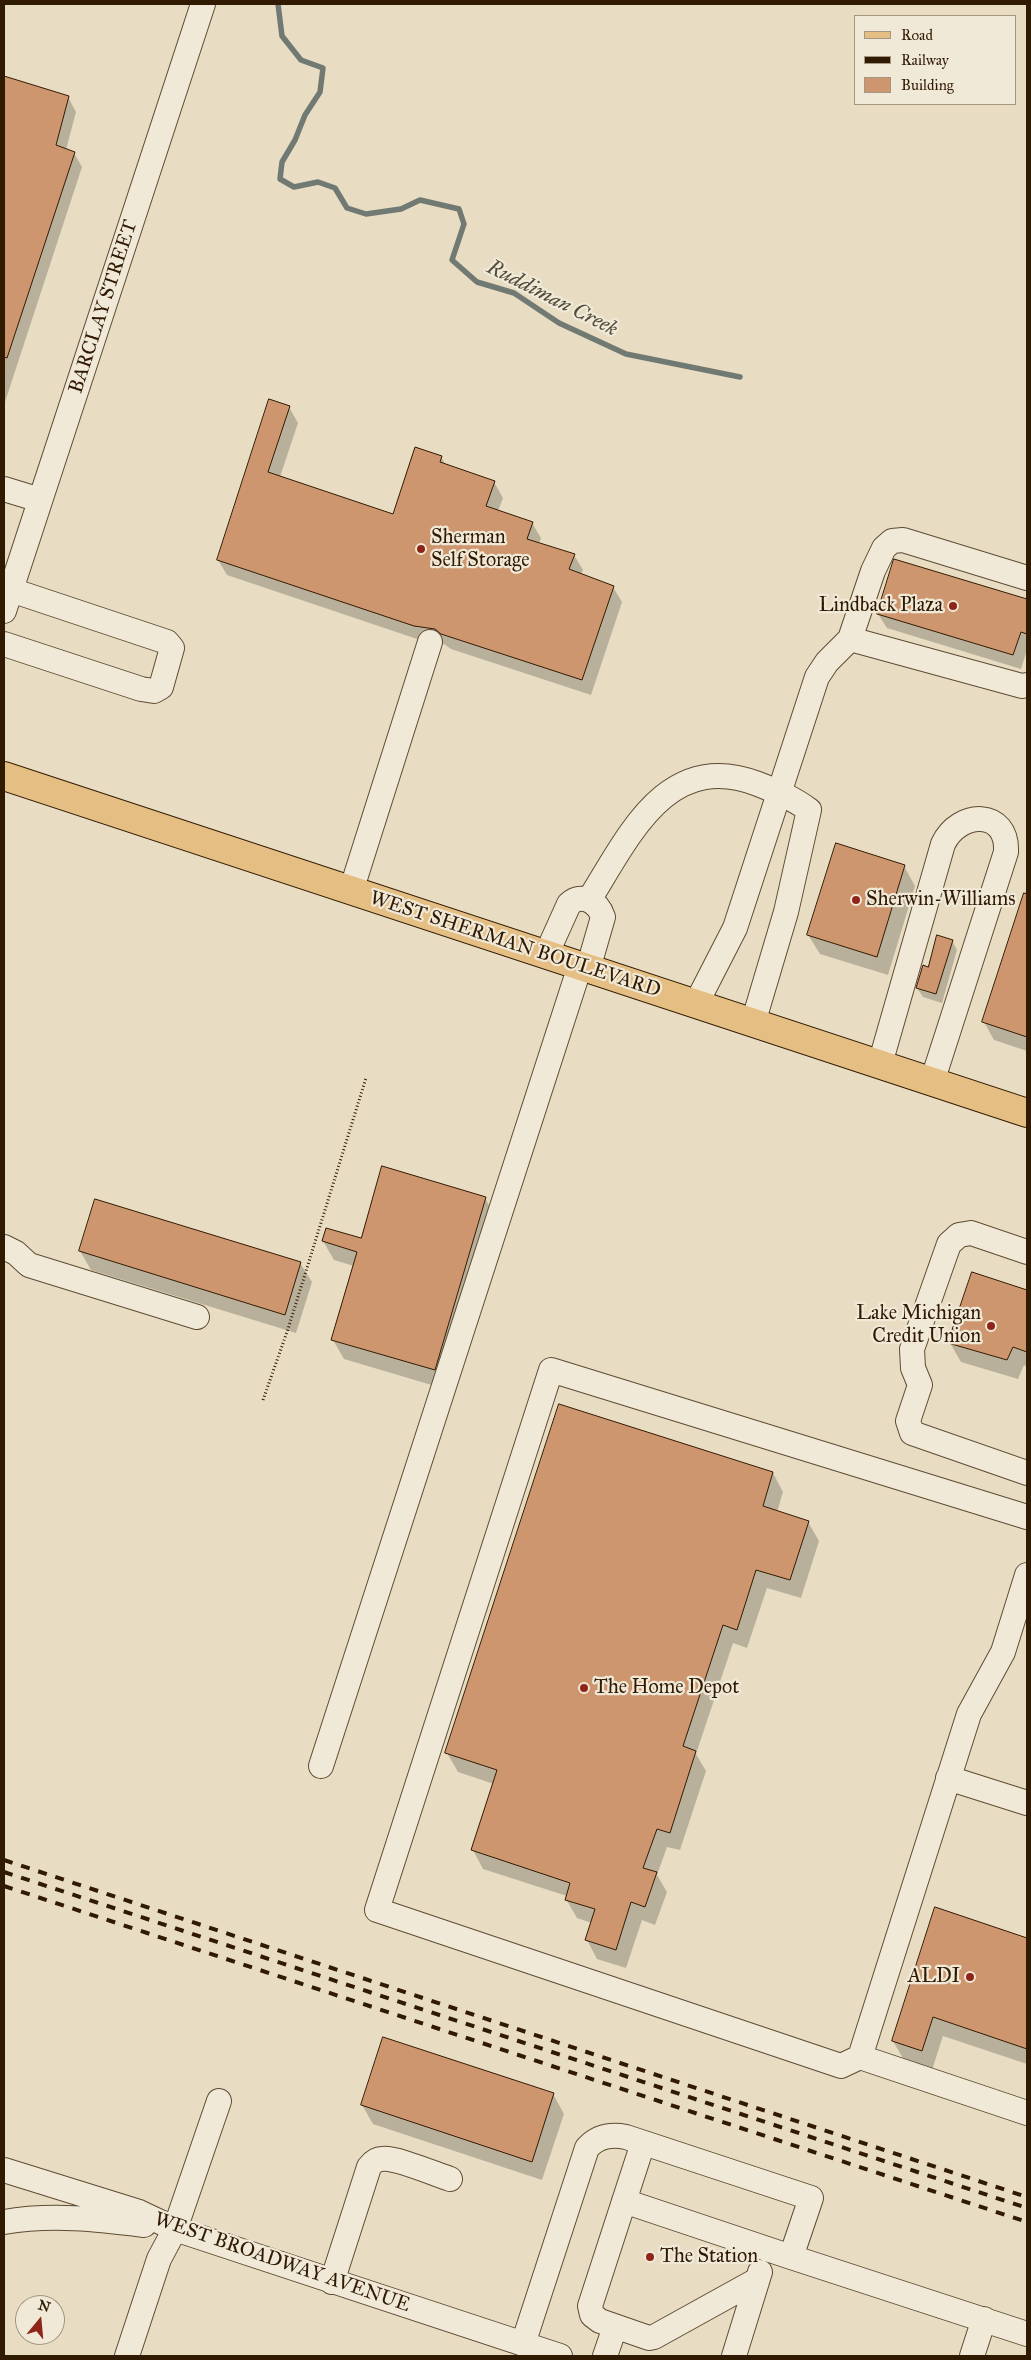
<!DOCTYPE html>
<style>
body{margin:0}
#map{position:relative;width:1031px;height:2360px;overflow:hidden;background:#e8ddc3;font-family:"IM FELL Great Primer",serif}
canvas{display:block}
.frame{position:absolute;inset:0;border:5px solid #311a02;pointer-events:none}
.legend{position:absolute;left:854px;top:15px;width:162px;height:90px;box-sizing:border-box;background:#f0e9d8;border:1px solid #a49682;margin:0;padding:6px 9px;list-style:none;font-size:15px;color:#311a02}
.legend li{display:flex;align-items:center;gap:10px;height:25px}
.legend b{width:25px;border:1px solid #a49682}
.north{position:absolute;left:15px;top:2295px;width:50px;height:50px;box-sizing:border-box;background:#f0e9d8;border:1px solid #a49682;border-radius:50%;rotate:17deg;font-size:14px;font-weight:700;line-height:20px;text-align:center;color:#311a02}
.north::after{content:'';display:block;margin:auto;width:18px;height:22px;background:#8f2418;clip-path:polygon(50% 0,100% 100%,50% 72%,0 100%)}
</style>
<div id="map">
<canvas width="1031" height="2360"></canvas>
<div class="frame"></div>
<ul class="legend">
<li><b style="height:6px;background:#e4be82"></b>Road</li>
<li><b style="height:6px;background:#311a02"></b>Railway</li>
<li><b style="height:14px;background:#ce966e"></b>Building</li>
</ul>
<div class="north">N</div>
</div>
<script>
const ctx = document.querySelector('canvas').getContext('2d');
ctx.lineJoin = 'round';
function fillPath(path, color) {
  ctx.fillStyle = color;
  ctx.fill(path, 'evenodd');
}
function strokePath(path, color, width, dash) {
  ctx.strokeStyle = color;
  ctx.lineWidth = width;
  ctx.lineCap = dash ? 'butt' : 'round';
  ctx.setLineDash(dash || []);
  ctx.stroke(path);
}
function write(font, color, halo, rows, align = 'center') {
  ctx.font = font + ' "IM FELL Great Primer",serif';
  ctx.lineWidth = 4.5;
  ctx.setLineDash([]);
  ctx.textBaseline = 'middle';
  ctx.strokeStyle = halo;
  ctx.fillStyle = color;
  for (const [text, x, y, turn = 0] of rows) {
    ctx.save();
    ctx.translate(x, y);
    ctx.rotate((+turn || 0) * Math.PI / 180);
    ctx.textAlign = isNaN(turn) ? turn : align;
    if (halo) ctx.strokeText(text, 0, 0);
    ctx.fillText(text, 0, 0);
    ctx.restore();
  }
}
const shadow = new Path2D(`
 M 4,77 L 68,97 L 76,112 L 66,150 L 74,153 L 82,167 L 4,405 Z
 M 289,407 L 298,423 L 280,477 L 393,515 L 441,457 L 446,465 L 494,482 L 503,498 L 498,511 L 532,523 L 541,538 L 539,544 L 574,555 L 583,570 L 581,575 L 613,587 L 622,602 L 591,695 L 451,649 L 444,644 L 423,641 L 227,575 L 218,560 Z
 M 895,560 L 1027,600 L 1027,650 L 1021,669 L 887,628 L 878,614 Z
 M 904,866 L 915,886 L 888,975 L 820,954 L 808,935 Z
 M 1027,887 L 1027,1051 L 994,1040 L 984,1022 Z
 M 952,941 L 957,950 L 942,1003 L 923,997 L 917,988 L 928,968 Z
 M 485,1198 L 496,1218 L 445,1389 L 344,1359 L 333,1340 L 354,1266 L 334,1260 L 323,1241 L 362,1239 Z
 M 80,1251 L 300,1263 L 312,1282 L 296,1333 L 91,1270 Z
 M 973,1273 L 1027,1292 L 1027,1367 L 1024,1365 L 1018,1379 L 961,1362 L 950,1343 Z
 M 773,1473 L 783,1492 L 777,1512 L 808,1522 L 819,1541 L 801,1598 L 767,1588 L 747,1648 L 733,1643 L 696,1754 L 706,1771 L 680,1850 L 667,1847 L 657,1875 L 667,1892 L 655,1925 L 642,1920 L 626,1968 L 597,1959 L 587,1940 L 592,1923 L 577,1918 L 566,1899 L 567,1896 L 483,1869 L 473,1850 L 494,1784 L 458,1772 L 447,1753 Z
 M 936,1909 L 1027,1939 L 1027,2064 L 943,2036 L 932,2070 L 904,2060 L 893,2041 Z
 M 553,2094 L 564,2114 L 542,2180 L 373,2124 L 362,2105 Z`);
const stream = new Path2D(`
 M 278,4 L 282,36 L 301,60 L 323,68 L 320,92 L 305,115 L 295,140 L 282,162 L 280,179 L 294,187 L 318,182 L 335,188 L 347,208 L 366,214 L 401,209 L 420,200 L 459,209 L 464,224 L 452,260 L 477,282 L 514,293 L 559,323 L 626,354 L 740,377`);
const building = new Path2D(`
 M 4,76 L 69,96 L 56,145 L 75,152 L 7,358 L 4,357 Z
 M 269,399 L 290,406 L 268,472 L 393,514 L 415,447 L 442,456 L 440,462 L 495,481 L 486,506 L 533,522 L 527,539 L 575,554 L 569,569 L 614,586 L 582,680 L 441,634 L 435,629 L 414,626 L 217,560 Z
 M 894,559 L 1027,599 L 1027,634 L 1021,632 L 1013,655 L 877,614 Z
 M 836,843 L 905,865 L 877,957 L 807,935 Z
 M 1024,893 L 1027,894 L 1027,1037 L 982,1022 Z
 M 937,935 L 953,940 L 936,994 L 916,988 L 923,965 L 928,967 Z
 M 382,1166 L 486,1197 L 435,1370 L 331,1340 L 357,1252 L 322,1241 L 326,1228 L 361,1238 Z
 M 95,1199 L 301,1262 L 285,1315 L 79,1251 Z
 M 972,1272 L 1027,1290 L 1027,1352 L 1013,1347 L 1007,1360 L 948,1343 Z
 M 559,1404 L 773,1472 L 763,1506 L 809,1521 L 790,1580 L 756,1570 L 737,1630 L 723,1625 L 683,1746 L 696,1751 L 670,1833 L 657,1829 L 643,1868 L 657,1872 L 645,1907 L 631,1902 L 616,1950 L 585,1940 L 595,1909 L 565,1900 L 570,1883 L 471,1850 L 497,1770 L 445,1753 Z
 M 935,1907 L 1027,1938 L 1027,2049 L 933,2017 L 922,2051 L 892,2041 Z
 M 383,2037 L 554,2093 L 532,2162 L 361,2105 Z`);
const path = new Path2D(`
 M 263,1400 L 288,1329 L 366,1078`);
const minor = new Path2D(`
 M 4,489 L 40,500
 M 4,611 L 203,4
 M 850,639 L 1022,686 L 1027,685
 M 4,644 L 141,689 L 154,691 L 161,687 L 172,648 L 167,642 L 11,590
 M 351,891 L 430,642
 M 589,900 C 629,836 667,749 758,784 C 776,791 793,798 809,810 L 786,912 L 753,1023
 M 546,955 L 569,904 C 582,892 598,902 603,917 L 588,969
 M 696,1004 L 735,928 L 817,677 L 827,662 L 850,639 L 873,571 L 884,548 L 892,541 L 903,540 L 1027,578
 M 880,1064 L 943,844 C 959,810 1008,809 1006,852 L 932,1082
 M 4,1247 L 16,1253 L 29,1265 L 197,1317
 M 1027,1252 L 971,1233 L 959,1235 L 949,1244 L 912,1349 L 913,1368 L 920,1385 L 908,1421 L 912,1433 L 1027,1473
 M 1027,1575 L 1003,1652 L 969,1714 L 860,2057 L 1027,2113
 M 321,1766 L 580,966
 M 948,1778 L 1027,1803
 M 860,2057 L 841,2066 L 377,1910 L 551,1370 L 1027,1517
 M 643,2143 L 590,2306 L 592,2315 L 600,2321 L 649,2338 L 654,2337 L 757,2280
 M 4,2170 L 139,2212 L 175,2229 L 560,2356
 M 624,2201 L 791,2257
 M 4,2222 C 50,2214 98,2219 144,2225
 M 332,2282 L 369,2167 C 372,2163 376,2159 382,2159 C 395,2157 435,2174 450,2179
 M 523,2344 L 587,2148 C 598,2136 611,2134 626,2137 L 811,2198 L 791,2257 L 1027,2334
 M 127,2356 L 159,2259 L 175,2229 L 219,2101
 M 605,2356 L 615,2327
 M 734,2356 L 760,2272
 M 972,2356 L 984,2319`);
const major = new Path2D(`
 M 4,776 L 1027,1113`);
const rail = new Path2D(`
 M 4,1860 L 1027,2197
 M 4,1872 L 1027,2208
 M 4,1886 L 1027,2222`);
const markers = [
 [421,549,5,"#8f2418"],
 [953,606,5,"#8f2418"],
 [856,900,5,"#8f2418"],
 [991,1326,5,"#8f2418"],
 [584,1688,5,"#8f2418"],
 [970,1977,5,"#8f2418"],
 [650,2257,5,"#8f2418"]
];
const streetNames = [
 ["BARCLAY STREET",104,307,-72],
 ["WEST SHERMAN BOULEVARD",515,945,18],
 ["WEST BROADWAY AVENUE",282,2263,19]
];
const poiNames = [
 ["Sherman",431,538],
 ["Self Storage",431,561],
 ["Lindback Plaza",943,606,"right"],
 ["Sherwin-Williams",866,900],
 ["Lake Michigan",981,1314,"right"],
 ["Credit Union",981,1337,"right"],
 ["The Home Depot",594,1688],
 ["ALDI",960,1977,"right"],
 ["The Station",660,2257]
];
const waterNames = [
 ["Ruddiman Creek",552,299,27]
];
fillPath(shadow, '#0003');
strokePath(stream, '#717973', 5.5);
fillPath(building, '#ce966e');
strokePath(building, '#311a02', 1);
strokePath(minor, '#5f4b32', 26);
strokePath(major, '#311a02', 30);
strokePath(path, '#311a02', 3, [1, 2.5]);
strokePath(minor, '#f0e9d8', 24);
strokePath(major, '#e4be82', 28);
strokePath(rail, '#311a02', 4, [9, 9]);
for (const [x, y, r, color] of markers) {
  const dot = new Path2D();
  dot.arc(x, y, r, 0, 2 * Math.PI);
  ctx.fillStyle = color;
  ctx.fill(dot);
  strokePath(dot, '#f0e9d8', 2);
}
write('20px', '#311a02', '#f0e9d8', streetNames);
write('20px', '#311a02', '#f0e9d8', poiNames, 'left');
write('italic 21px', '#514a3a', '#f0e9d8', waterNames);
</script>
